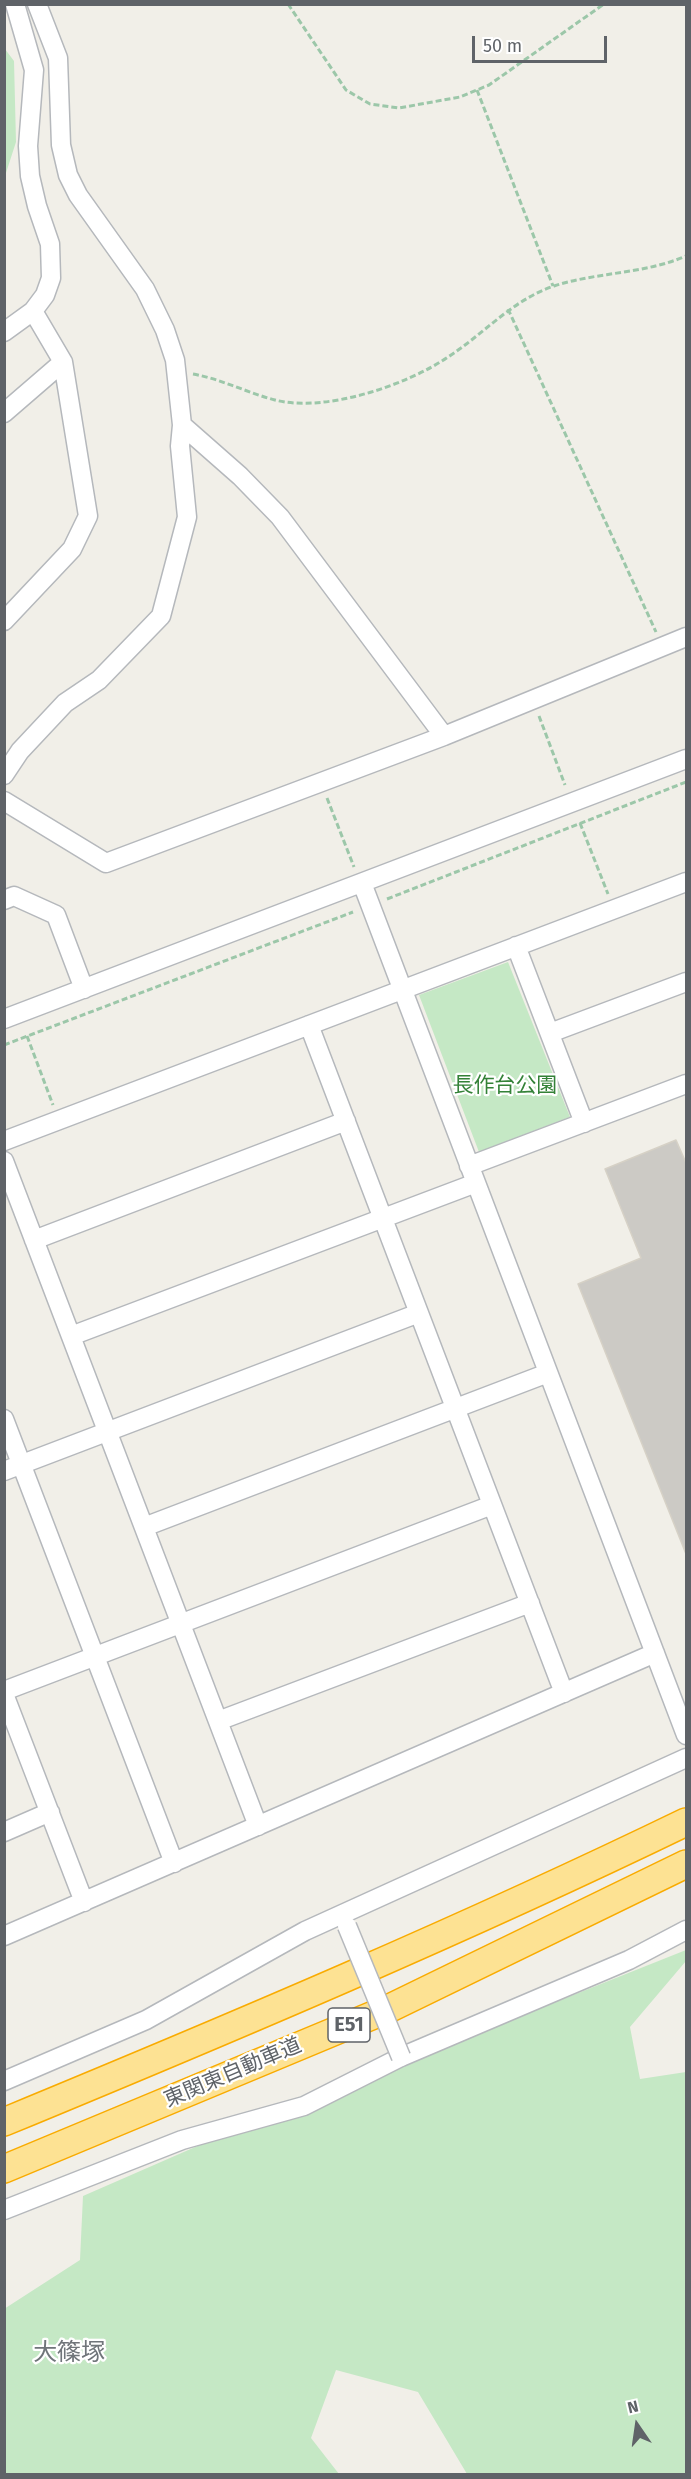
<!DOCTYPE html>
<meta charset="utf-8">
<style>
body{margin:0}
#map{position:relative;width:691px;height:2479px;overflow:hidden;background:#f1efe8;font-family:"Fira Sans",sans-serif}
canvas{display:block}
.frame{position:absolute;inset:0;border:6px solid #5f6368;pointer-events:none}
.north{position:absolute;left:607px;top:2395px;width:60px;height:60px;-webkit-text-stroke:4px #fff;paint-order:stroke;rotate:347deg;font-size:16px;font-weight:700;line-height:24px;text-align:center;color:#5f6368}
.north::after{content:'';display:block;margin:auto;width:21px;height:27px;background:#5f6368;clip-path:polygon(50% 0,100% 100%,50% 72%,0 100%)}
.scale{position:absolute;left:472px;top:36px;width:135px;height:27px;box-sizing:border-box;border:3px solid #5f6368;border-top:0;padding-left:8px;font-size:18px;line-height:21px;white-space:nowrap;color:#5f6368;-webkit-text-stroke:4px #fff;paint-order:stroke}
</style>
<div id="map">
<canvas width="691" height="2479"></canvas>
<div class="frame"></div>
<div class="north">N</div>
<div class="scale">50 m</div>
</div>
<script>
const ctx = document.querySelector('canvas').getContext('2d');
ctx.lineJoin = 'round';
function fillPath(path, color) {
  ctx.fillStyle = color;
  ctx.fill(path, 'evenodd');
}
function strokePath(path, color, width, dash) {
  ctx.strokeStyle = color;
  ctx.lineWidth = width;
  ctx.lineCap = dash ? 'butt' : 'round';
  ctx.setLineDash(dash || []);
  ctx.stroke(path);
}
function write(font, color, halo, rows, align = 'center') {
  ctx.font = font + ' "Fira Sans","Noto Sans JP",sans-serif';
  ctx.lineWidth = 4.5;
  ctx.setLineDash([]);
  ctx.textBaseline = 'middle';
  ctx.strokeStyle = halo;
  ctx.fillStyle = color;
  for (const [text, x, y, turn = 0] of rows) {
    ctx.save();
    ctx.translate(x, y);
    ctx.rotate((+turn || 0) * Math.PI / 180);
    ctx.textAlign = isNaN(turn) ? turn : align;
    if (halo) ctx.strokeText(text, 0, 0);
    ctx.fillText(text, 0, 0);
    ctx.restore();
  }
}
const green = new Path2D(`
 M 5,49 L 14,61 L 16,142 L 5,176 Z
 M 508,962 L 570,1117 L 479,1152 L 419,995 Z
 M 686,1950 L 686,1961 L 630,2027 L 640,2079 L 686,2072 L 686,2474 L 467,2474 L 418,2392 L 336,2370 L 311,2438 L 339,2474 L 5,2474 L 4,2309 L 80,2260 L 83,2196 L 225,2134 Z`);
const building = new Path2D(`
 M 676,1140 L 687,1165 L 686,1554 L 578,1284 L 641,1258 L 605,1169 Z`);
const path = new Path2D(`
 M 288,4 L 346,90 L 370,104 L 399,108 L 460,97 L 489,85 L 604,4
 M 477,90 L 553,286
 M 508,309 L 656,632
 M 193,374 C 221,379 248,393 275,400 C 325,413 407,385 448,357 C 484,334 512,300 554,286 C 597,272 645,274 686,256
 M 539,716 L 565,785
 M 327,798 L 354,867
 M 580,823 L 608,894
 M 387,899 L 686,782
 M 27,1036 L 53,1105
 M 4,1045 L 353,912`);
const minor = new Path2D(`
 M 4,332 L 33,311 L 45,295 L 51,278 L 50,244 L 37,206 L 30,176 L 28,146 L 34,70 L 15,4
 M 4,413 L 63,362
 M 182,425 L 240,476 L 280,517 L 444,736
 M 4,621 L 72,549 L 88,516 L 63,362 L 33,311
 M 4,775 L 20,751 L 65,703 L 99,680 L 161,616 L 187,517 L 180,446 L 182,425 L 175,360 L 165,330 L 145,289 L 78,195 L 68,175 L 61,145 L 58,58 L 37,4
 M 4,801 L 106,863 L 444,736 L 686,637
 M 362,883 L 686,1735
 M 4,900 L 14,896 L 56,915 L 84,989
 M 516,946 L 584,1123
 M 4,1019 L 686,759
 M 309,1025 L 564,1693
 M 550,1033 L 686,982
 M 4,1141 L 686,882
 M 4,1161 L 258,1826
 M 469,1166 L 686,1084
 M 34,1240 L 346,1121
 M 71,1336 L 476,1183
 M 4,1419 L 174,1863
 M 4,1471 L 419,1313
 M 144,1527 L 548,1373
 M 4,1691 L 492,1505
 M 4,1694 L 84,1902
 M 218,1721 L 530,1603
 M 4,1832 L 50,1812
 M 4,1936 L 655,1653
 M 4,2081 L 146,2020 L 305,1931 L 686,1758
 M 4,2210 L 182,2140 L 304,2106 L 401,2057 L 629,1960 L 686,1930`);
const highway = new Path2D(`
 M 4,2122 C 234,2027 463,1930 686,1822
 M 4,2169 L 388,2009 L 686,1864`);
const minorBridge = new Path2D(`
 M 347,1926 L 401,2057`);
const shields = [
 [349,2025,42]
];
const shieldNames = [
 ["E51",349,2025]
];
const parkNames = [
 ["長作台公園",505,1086]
];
const streetNames = [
 ["東関東自動車道",233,2073,-23]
];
const quarterNames = [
 ["大篠塚",69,2353]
];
fillPath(green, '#c5e8c5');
fillPath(building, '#cccac5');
strokePath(building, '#d6d1c6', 1.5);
strokePath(minor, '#b5b8bc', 21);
strokePath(highway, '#f9ab00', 30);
strokePath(path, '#9cc7a9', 3, [6, 3]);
strokePath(minor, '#fff', 18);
strokePath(highway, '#fde293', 27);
strokePath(minorBridge, '#b5b8bc', 21, []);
strokePath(minorBridge, '#fff', 18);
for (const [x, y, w] of shields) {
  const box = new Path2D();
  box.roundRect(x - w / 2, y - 17, w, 34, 4.5);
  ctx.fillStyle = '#fff';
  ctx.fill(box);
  strokePath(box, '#5f6368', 1.5);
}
write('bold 20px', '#5f6368', null, shieldNames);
write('21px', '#348238', '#fff', parkNames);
write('21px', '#5f6368', '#fff', streetNames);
write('24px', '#70757a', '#fff', quarterNames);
</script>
